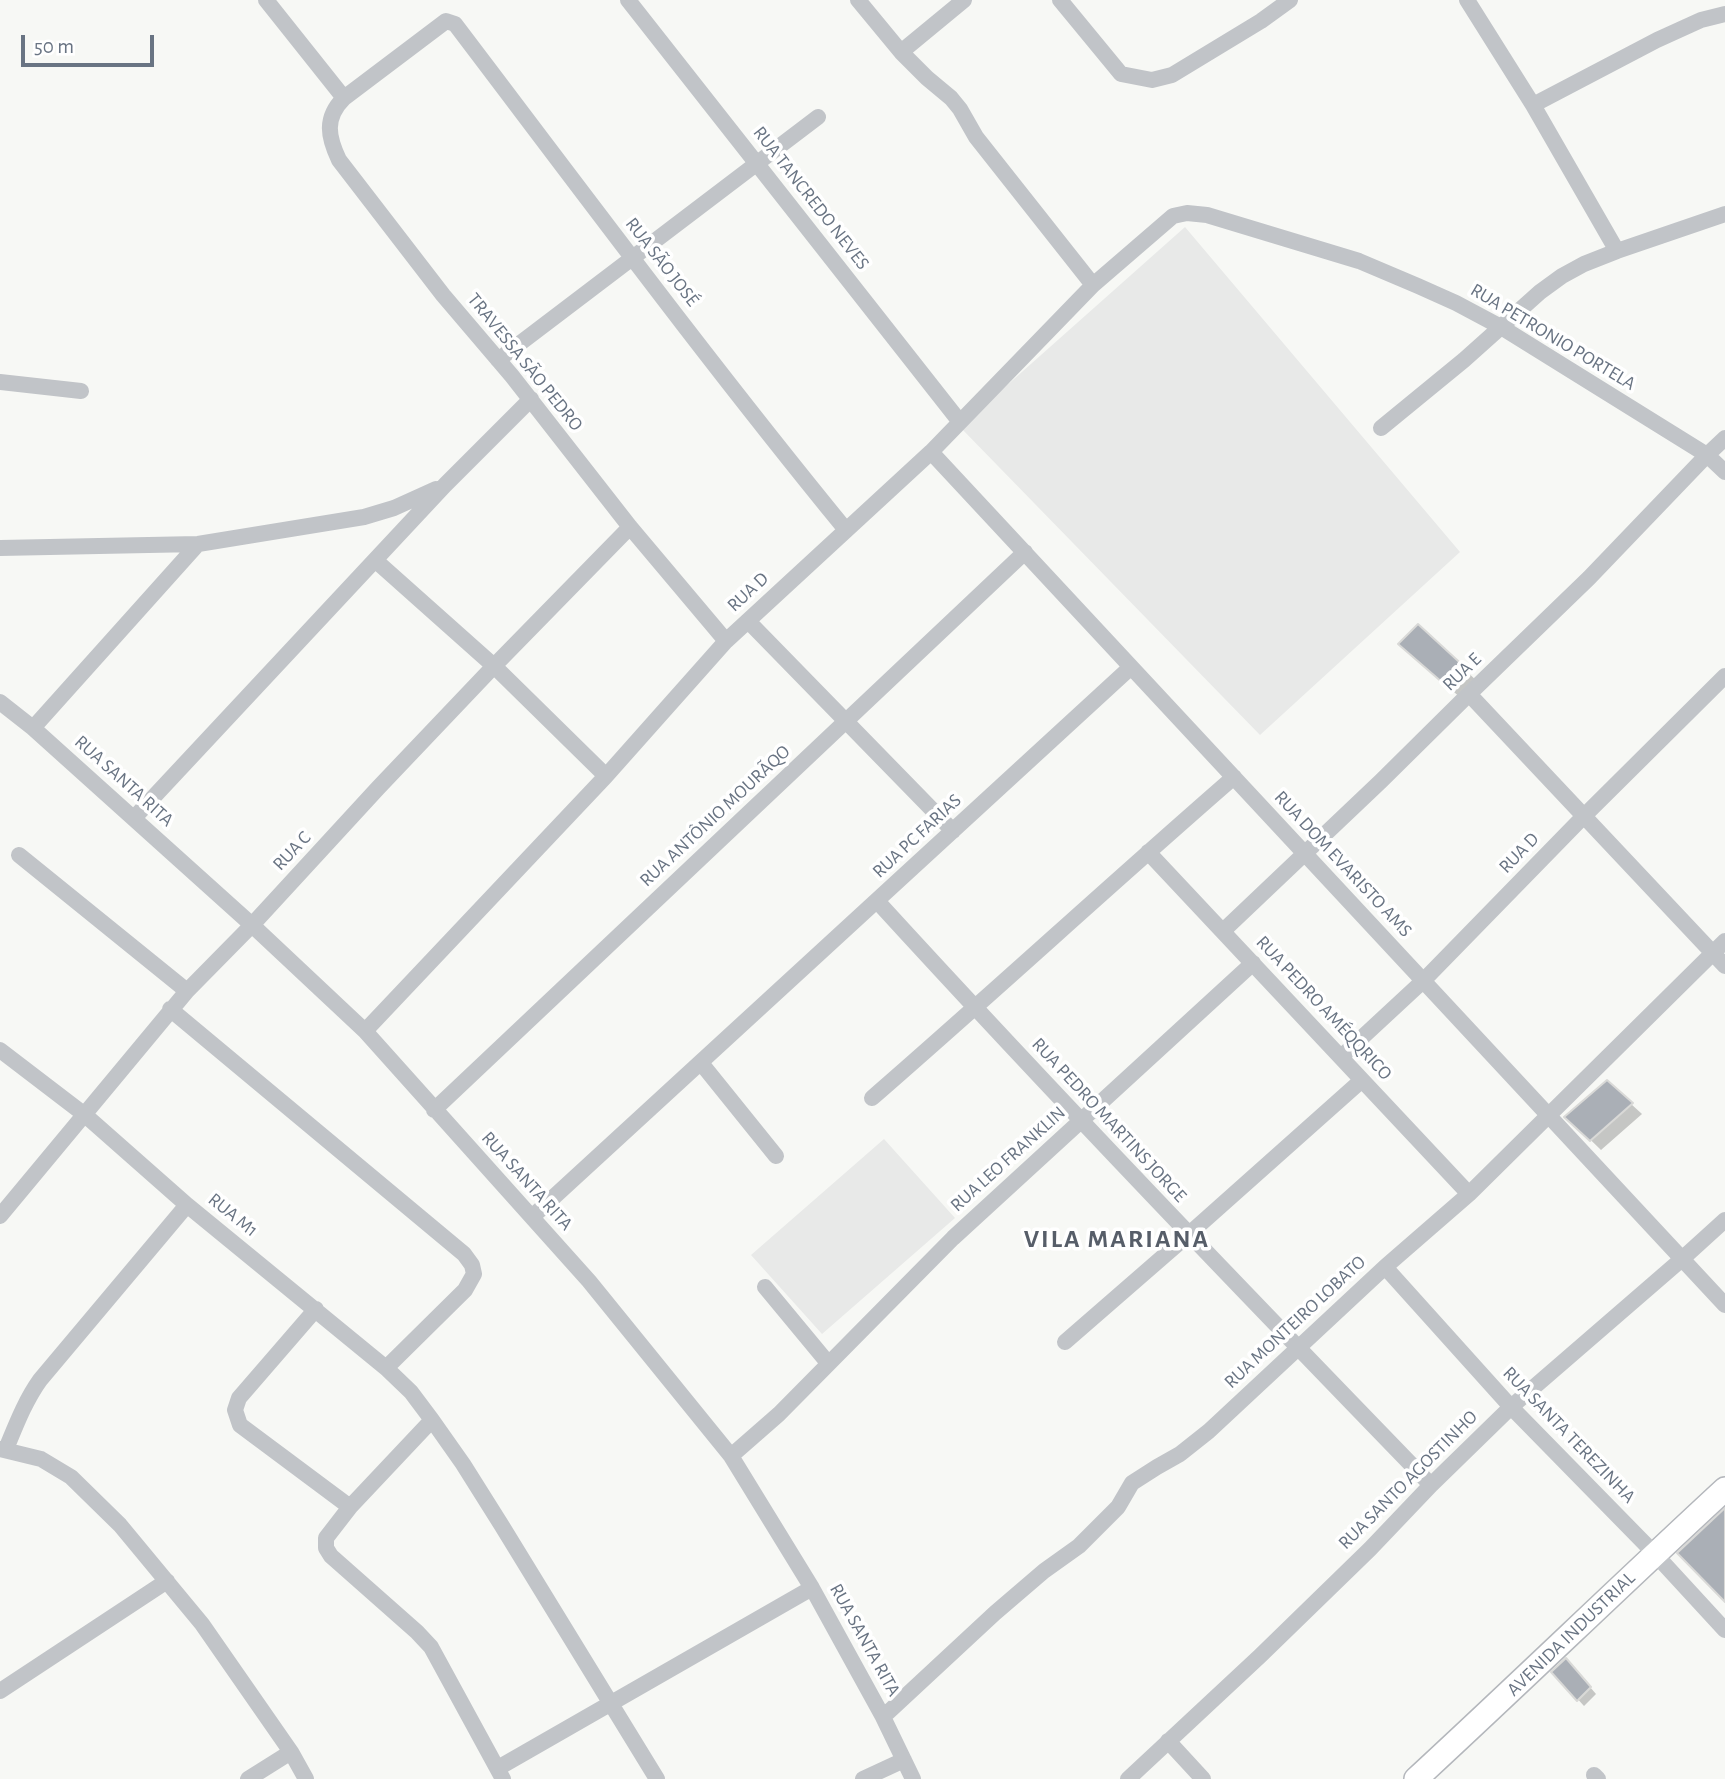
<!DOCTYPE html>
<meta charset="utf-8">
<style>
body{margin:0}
#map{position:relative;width:1725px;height:1779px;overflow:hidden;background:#f7f8f5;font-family:"Alegreya Sans",sans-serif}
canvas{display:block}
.scale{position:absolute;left:21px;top:35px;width:133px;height:32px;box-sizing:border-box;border:4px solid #697483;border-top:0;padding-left:9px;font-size:21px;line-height:24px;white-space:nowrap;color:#697483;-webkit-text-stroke:5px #fff;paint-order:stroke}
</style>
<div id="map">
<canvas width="1725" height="1779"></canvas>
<div class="scale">50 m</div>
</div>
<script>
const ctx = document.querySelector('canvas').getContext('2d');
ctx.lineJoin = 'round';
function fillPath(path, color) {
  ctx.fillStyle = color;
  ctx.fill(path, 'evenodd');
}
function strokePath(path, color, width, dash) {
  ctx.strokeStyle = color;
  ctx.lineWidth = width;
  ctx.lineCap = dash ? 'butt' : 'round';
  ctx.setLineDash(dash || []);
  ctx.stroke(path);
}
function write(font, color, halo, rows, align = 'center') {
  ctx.font = font + ' "Alegreya Sans",sans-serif';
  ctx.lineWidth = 7;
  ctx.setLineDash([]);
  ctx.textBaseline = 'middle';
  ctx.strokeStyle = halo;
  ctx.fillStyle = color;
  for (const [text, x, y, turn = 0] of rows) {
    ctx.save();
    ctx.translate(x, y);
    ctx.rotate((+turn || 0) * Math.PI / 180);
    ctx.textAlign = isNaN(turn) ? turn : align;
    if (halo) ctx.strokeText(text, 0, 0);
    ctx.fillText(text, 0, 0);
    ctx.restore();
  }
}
const built = new Path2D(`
 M 1185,227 L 1460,552 L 1260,735 L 960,427 Z
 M 884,1139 L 955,1218 L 822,1334 L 751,1255 Z`);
const shadow = new Path2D(`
 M 1418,626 L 1478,682 L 1462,699 L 1410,654 Z
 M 1607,1082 L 1642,1114 L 1601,1150 L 1567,1117 Z
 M 1572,1666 L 1596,1694 L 1584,1706 L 1553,1672 Z`);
const building = new Path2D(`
 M 1418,624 L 1469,671 L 1451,690 L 1398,644 Z
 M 1607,1080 L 1633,1103 L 1590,1141 L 1564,1117 Z
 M 1725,1508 L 1725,1602 L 1677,1553 Z
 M 1566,1658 L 1591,1687 L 1577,1701 L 1551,1672 Z`);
const street = new Path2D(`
 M 266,0 L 344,98
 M 628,0 L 960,422
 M 858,0 L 901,52 L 927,78 L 951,98 L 960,109 L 976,137 L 1093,285
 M 1060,0 L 1121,74 L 1152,80 L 1172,75 L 1261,21 L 1290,0
 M 1467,0 L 1533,105 L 1617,251
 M 901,52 L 964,0
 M 1533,105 L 1657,40 L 1701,20 L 1725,14
 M 498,360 L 818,117
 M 0,382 L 81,391
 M 1381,428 L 1464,360 L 1540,292 L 1562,276 L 1584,264 L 1617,251 L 1725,214
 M 931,452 L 1725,1305
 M 0,548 L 198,544 L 364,517 L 394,508 L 436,489
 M 375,560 L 494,666 L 606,776
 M 748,621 L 953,831
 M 726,641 L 630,527 L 512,376 L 443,295 L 339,160 C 328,137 324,118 344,98 L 446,21 L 455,24 C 584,194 711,365 846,530
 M 1469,694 L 1725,966
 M 0,702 L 33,728 L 252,925 L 365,1031 L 589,1281 L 731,1456 L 812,1588 L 883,1717 L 913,1779
 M 33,728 L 198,544
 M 134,818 L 445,485 L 531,399
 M 1148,852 L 1469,1194
 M 19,855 L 187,991
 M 877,901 C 1058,1099 1244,1292 1431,1485
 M 1223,931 L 1381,781 L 1469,694 L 1589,578 L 1707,455 L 1725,438
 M 170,1009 L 464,1254 L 472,1265 L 474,1274 L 465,1290 L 386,1368
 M 365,1031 L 606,776 L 726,641 L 931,452 L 1093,285 L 1173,216 L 1187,213 L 1207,215 L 1359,261 L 1418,286 L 1456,303 L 1501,327 L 1707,455 L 1725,472
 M 0,1050 L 85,1115 L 187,1205 L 386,1368 L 411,1392 L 432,1420 L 350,1507 L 326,1538 L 326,1548 L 331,1556 L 417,1632 L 431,1647 L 503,1779
 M 1341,1057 L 1423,981 L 1583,817 L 1725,676
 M 701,1063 L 776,1156
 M 872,1098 C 994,992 1112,883 1234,777
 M 434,1110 L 1025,552
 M 0,1216 L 187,991 L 252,925 L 378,788 L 494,666 L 630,527
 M 532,1217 L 1131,667
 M 1385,1267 L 1511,1407 L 1655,1554 L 1725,1630
 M 765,1287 L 828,1363
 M 316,1309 L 239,1398 L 235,1410 L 240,1425 L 350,1507
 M 1065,1342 L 1188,1235 L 1362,1080
 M 432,1420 L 463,1464 L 502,1526 L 657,1779
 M 0,1449 L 41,1459 L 71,1477 L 120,1525 L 202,1624 L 291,1752 L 306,1779
 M 6,1449 C 16,1425 25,1401 40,1380 L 187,1205
 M 731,1456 L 779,1414 L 953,1238 L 1253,963
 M 0,1691 L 167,1581
 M 883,1717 L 995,1613 L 1044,1571 L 1079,1546 L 1118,1507 L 1132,1483 L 1157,1467 L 1180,1454 L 1209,1431 L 1385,1267 L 1469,1194 L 1725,941
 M 1168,1741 L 1203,1779
 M 498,1768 L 812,1588
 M 1594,1775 L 1598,1779
 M 248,1779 L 291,1752
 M 863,1779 L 904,1760
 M 1128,1779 L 1260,1656 L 1370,1549 L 1431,1485 L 1511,1407 L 1682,1259 L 1725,1220`);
const secondary = new Path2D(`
 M 1416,1779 C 1520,1683 1621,1585 1725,1489`);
const streetNames = [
 ["RUA TANCREDO NEVES",811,198,52],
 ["RUA SÃO JOSÉ",662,262,52],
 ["RUA PETRONIO PORTELA",1553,337,31],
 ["TRAVESSA SÃO PEDRO",525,362,51],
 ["RUA D",748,592,-43],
 ["RUA E",1462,672,-44],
 ["RUA SANTA RITA",124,781,42],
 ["RUA ANTÔNIO MOURÃQO",715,816,-43],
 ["RUA PC FARIAS",917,836,-43],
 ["RUA C",292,851,-47],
 ["RUA D",1519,853,-46],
 ["RUA DOM EVARISTO AMS",1343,864,47],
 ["RUA PEDRO AMÉQQRICO",1324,1008,47],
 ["RUA PEDRO MARTINS JORGE",1109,1120,47],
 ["RUA LEO FRANKLIN",1008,1159,-42],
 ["RUA SANTA RITA",527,1181,48],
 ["RUA M1",233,1215,39],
 ["RUA MONTEIRO LOBATO",1295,1322,-43],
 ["RUA SANTA TEREZINHA",1569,1435,46],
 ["RUA SANTO AGOSTINHO",1408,1480,-45],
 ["AVENIDA INDUSTRIAL",1571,1634,-44],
 ["RUA SANTA RITA",865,1640,61]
];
const districtNames = [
 ["VILA MARIANA",1117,1239]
];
fillPath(built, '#e8e9e8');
fillPath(shadow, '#0003');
fillPath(building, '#aaafb6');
strokePath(building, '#d9d9d7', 2);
strokePath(secondary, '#b4b7bc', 26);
strokePath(street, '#c1c4c8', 16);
strokePath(secondary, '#fff', 23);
write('19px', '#697483', '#fff', streetNames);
ctx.letterSpacing = '2px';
write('bold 26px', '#575e69', '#fff', districtNames);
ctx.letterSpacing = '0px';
</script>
